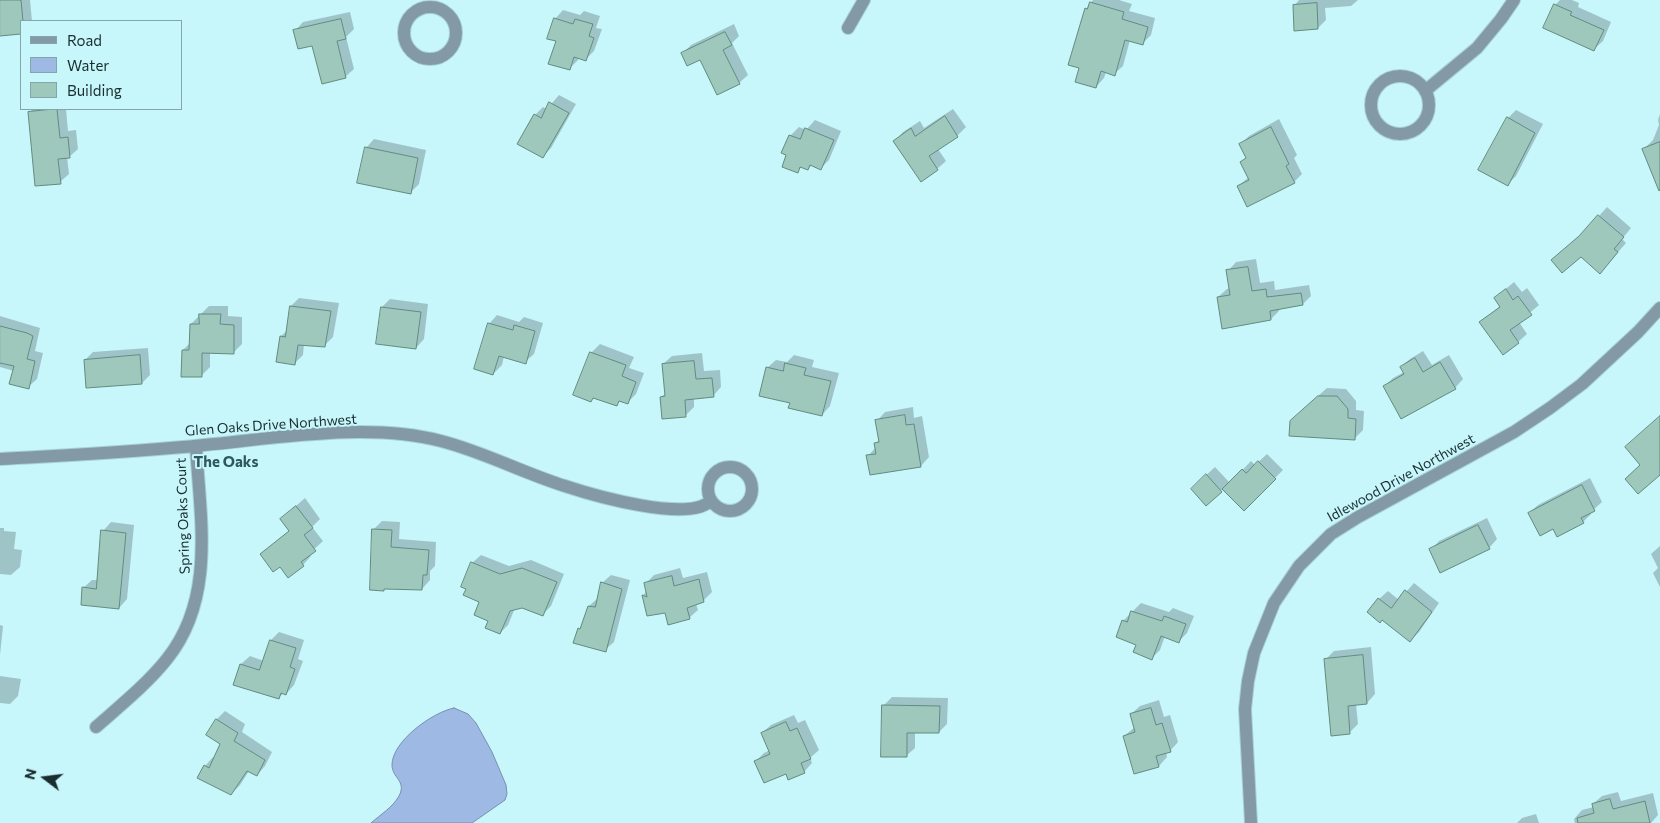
<!DOCTYPE html>
<style>
body{margin:0}
#map{position:relative;width:1660px;height:823px;overflow:hidden;background:#c7f6fb;font-family:Commissioner,sans-serif}
canvas{display:block}
.legend{position:absolute;left:20px;top:20px;width:162px;height:90px;box-sizing:border-box;background:#c7f6fb;border:1px solid #82a6a9;margin:0;padding:6px 9px;list-style:none;font-size:15px;color:#1a2d2f}
.legend li{display:flex;align-items:center;gap:10px;height:25px}
.legend b{width:25px;border:1px solid #82a6a9}
.north{position:absolute;left:20px;top:753px;width:50px;height:50px;-webkit-text-stroke:4px #c7f6fb;paint-order:stroke;rotate:285deg;font-size:14px;font-weight:700;line-height:20px;text-align:center;color:#1a2d2f}
.north::after{content:'';display:block;margin:auto;width:18px;height:22px;background:#1a2d2f;clip-path:polygon(50% 0,100% 100%,50% 72%,0 100%)}
</style>
<div id="map">
<canvas width="1660" height="823"></canvas>
<ul class="legend">
<li><b style="height:6px;background:#839aa6"></b>Road</li>
<li><b style="height:14px;background:#9fb9e5"></b>Water</li>
<li><b style="height:14px;background:#9dc8bb"></b>Building</li>
</ul>
<div class="north">N</div>
</div>
<script>
const ctx = document.querySelector('canvas').getContext('2d');
ctx.lineJoin = 'round';
function fillPath(path, color) {
  ctx.fillStyle = color;
  ctx.fill(path, 'evenodd');
}
function strokePath(path, color, width, dash) {
  ctx.strokeStyle = color;
  ctx.lineWidth = width;
  ctx.lineCap = dash ? 'butt' : 'round';
  ctx.setLineDash(dash || []);
  ctx.stroke(path);
}
function write(font, color, halo, rows, align = 'center') {
  ctx.font = font + ' Commissioner,sans-serif';
  ctx.lineWidth = 4;
  ctx.setLineDash([]);
  ctx.textBaseline = 'middle';
  ctx.strokeStyle = halo;
  ctx.fillStyle = color;
  for (const [text, x, y, turn = 0] of rows) {
    ctx.save();
    ctx.translate(x, y);
    ctx.rotate((+turn || 0) * Math.PI / 180);
    ctx.textAlign = isNaN(turn) ? turn : align;
    if (halo) ctx.strokeText(text, 0, 0);
    ctx.fillText(text, 0, 0);
    ctx.restore();
  }
}
const water = new Path2D(`
 M 454,708 L 468,714 L 476,723 L 492,752 L 506,785 L 507,794 L 505,800 L 472,823 L 371,823 C 380,815 393,807 399,796 C 407,781 392,778 392,765 C 392,741 433,712 454,708 Z`);
const shadow = new Path2D(`
 M 0,0 L 30,0 L 32,21 L 21,21 L 21,33 L 0,35 Z
 M 1093,0 L 1119,0 L 1132,4 L 1129,11 L 1155,18 L 1151,35 L 1142,44 L 1130,40 L 1123,66 L 1114,74 L 1106,72 L 1104,78 L 1096,87 L 1080,67 L 1086,9 Z
 M 1299,0 L 1358,0 L 1351,6 L 1325,8 L 1326,20 L 1318,28 L 1294,6 Z
 M 1560,0 L 1572,0 L 1579,3 L 1578,7 L 1611,22 L 1603,41 L 1594,49 L 1555,5 Z
 M 563,10 L 580,15 L 584,11 L 600,16 L 596,28 L 602,29 L 594,51 L 586,59 L 579,57 L 578,60 L 569,69 L 557,40 L 555,19 Z
 M 350,12 L 354,29 L 346,37 L 354,69 L 345,77 L 313,44 L 295,31 L 303,22 Z
 M 734,24 L 739,36 L 732,43 L 748,75 L 739,83 L 701,58 L 682,54 L 691,45 Z
 M 559,95 L 576,104 L 551,148 L 543,156 L 535,115 L 543,107 L 547,109 Z
 M 33,109 L 66,109 L 68,131 L 76,130 L 78,149 L 69,157 L 67,157 L 69,174 L 60,182 L 30,112 Z
 M 953,109 L 966,127 L 957,136 L 938,149 L 946,161 L 937,169 L 921,180 L 895,141 L 903,132 L 920,121 L 924,128 Z
 M 1516,110 L 1543,124 L 1516,176 L 1508,184 L 1508,118 Z
 M 1660,114 L 1660,181 L 1644,149 L 1653,140 L 1659,125 L 1658,120 Z
 M 1279,119 L 1297,155 L 1294,158 L 1302,174 L 1294,182 L 1238,186 L 1249,177 L 1242,162 L 1247,157 L 1241,144 L 1249,136 Z
 M 815,120 L 841,131 L 829,160 L 821,168 L 812,165 L 808,169 L 802,167 L 797,171 L 788,155 L 790,136 L 799,127 L 806,130 Z
 M 374,139 L 426,150 L 419,184 L 410,193 L 366,148 Z
 M 1607,207 L 1631,228 L 1622,239 L 1626,243 L 1608,264 L 1585,232 Z
 M 1256,259 L 1260,283 L 1274,281 L 1275,290 L 1309,285 L 1311,296 L 1303,304 L 1279,308 L 1279,311 L 1271,319 L 1218,297 L 1227,289 L 1230,288 L 1228,271 L 1236,262 Z
 M 1514,282 L 1522,292 L 1527,288 L 1539,305 L 1519,322 L 1527,334 L 1518,342 L 1481,322 L 1501,305 L 1495,298 Z
 M 299,298 L 339,303 L 333,337 L 324,346 L 304,344 L 303,355 L 294,364 L 281,336 L 288,330 L 291,306 Z
 M 390,299 L 428,304 L 424,339 L 416,348 L 382,307 Z
 M 209,306 L 228,306 L 228,316 L 242,317 L 242,344 L 233,353 L 210,352 L 210,367 L 201,376 L 183,350 L 190,343 L 191,324 Z
 M 497,315 L 519,322 L 524,317 L 543,323 L 534,354 L 525,362 L 504,356 L 502,365 L 493,374 L 489,324 Z
 M 0,316 L 40,328 L 35,351 L 43,353 L 37,379 L 28,387 L 14,371 L 0,367 Z
 M 600,344 L 634,357 L 629,368 L 644,373 L 636,394 L 628,402 L 621,400 L 616,405 L 595,397 L 591,401 L 575,395 L 592,352 Z
 M 148,348 L 150,375 L 142,383 L 85,360 L 93,352 Z
 M 1423,351 L 1432,365 L 1449,355 L 1463,379 L 1455,388 L 1384,387 L 1393,378 L 1404,372 L 1401,367 L 1410,359 Z
 M 702,353 L 704,371 L 720,370 L 721,387 L 713,396 L 694,398 L 694,407 L 686,415 L 663,417 L 661,397 L 666,393 L 663,364 L 672,356 Z
 M 794,355 L 814,360 L 812,367 L 839,373 L 830,406 L 822,415 L 791,402 L 767,368 L 776,360 L 787,362 Z
 M 1327,388 L 1346,389 L 1356,401 L 1356,410 L 1364,411 L 1363,430 L 1354,439 L 1300,412 Z
 M 913,407 L 914,418 L 922,416 L 929,457 L 921,466 L 868,456 L 876,447 L 876,443 L 880,439 L 877,421 L 885,412 Z
 M 1267,454 L 1283,470 L 1244,509 L 1224,488 L 1206,504 L 1201,480 L 1215,467 L 1230,483 L 1251,461 L 1255,465 Z
 M 1590,478 L 1602,502 L 1591,512 L 1591,514 L 1583,522 L 1554,528 L 1529,513 L 1538,505 Z
 M 305,498 L 320,519 L 312,527 L 323,541 L 309,554 L 311,556 L 303,565 L 280,565 L 261,554 L 290,530 L 281,519 Z
 M 1487,518 L 1497,539 L 1489,548 L 1431,550 L 1439,541 Z
 M 382,521 L 400,522 L 399,539 L 436,542 L 435,566 L 430,571 L 430,580 L 422,589 L 385,588 L 374,529 Z
 M 111,522 L 134,525 L 127,599 L 119,608 L 83,588 L 92,580 L 98,580 L 103,531 Z
 M 0,528 L 4,528 L 4,531 L 16,532 L 14,549 L 22,550 L 20,567 L 11,575 L 0,574 Z
 M 1660,546 L 1660,587 L 1653,573 L 1658,568 L 1651,554 Z
 M 481,555 L 509,566 L 531,560 L 564,574 L 551,606 L 542,615 L 522,606 L 515,608 L 508,625 L 500,633 L 490,620 L 481,602 L 472,563 Z
 M 680,568 L 683,578 L 707,572 L 712,592 L 703,601 L 696,604 L 698,610 L 689,618 L 665,611 L 648,614 L 643,595 L 647,591 L 645,584 L 654,575 Z
 M 611,575 L 630,580 L 614,642 L 605,650 L 579,629 L 583,624 L 589,606 L 598,598 L 602,583 Z
 M 1414,583 L 1439,603 L 1419,632 L 1410,641 L 1379,599 L 1388,591 L 1399,600 Z
 M 1141,603 L 1169,612 L 1173,608 L 1194,616 L 1187,633 L 1179,641 L 1165,636 L 1160,650 L 1152,658 L 1138,644 L 1123,621 Z
 M 0,625 L 3,626 L 0,655 Z
 M 279,632 L 304,640 L 298,659 L 303,661 L 294,685 L 286,694 L 284,693 L 278,698 L 241,664 L 250,656 L 264,661 L 271,640 Z
 M 1371,647 L 1375,694 L 1367,703 L 1356,704 L 1358,724 L 1350,732 L 1326,659 L 1334,651 Z
 M 0,676 L 21,679 L 18,696 L 10,704 L 0,703 Z
 M 892,697 L 948,698 L 947,724 L 939,732 L 915,732 L 915,748 L 906,756 L 883,706 Z
 M 1159,700 L 1164,717 L 1170,715 L 1178,742 L 1170,751 L 1166,752 L 1167,757 L 1159,766 L 1124,736 L 1135,727 L 1131,714 L 1140,706 Z
 M 225,711 L 245,724 L 242,732 L 272,752 L 265,766 L 257,775 L 249,771 L 240,785 L 231,794 L 205,766 L 213,757 L 215,758 L 222,743 L 207,734 L 217,719 Z
 M 794,715 L 798,723 L 805,720 L 819,750 L 810,758 L 812,763 L 804,772 L 786,772 L 756,761 L 764,753 L 770,750 L 762,733 L 771,725 Z
 M 1618,792 L 1621,801 L 1653,793 L 1658,815 L 1651,823 L 1575,823 L 1574,819 L 1582,810 L 1594,807 L 1593,804 L 1602,796 Z
 M 1536,814 L 1539,823 L 1517,823 L 1522,818 Z`);
const building = new Path2D(`
 M 0,0 L 21,0 L 23,21 L 21,21 L 21,34 L 0,36 Z
 M 1090,2 L 1124,12 L 1122,19 L 1148,27 L 1143,45 L 1125,40 L 1115,76 L 1101,71 L 1096,88 L 1075,82 L 1079,68 L 1068,65 L 1085,8 L 1087,9 Z
 M 1317,3 L 1318,29 L 1294,31 L 1293,5 Z
 M 1554,4 L 1572,12 L 1570,15 L 1604,30 L 1594,51 L 1543,28 Z
 M 554,18 L 573,24 L 575,19 L 593,24 L 589,36 L 594,38 L 586,61 L 574,57 L 570,70 L 548,64 L 556,41 L 547,39 Z
 M 341,19 L 346,39 L 337,41 L 346,78 L 322,84 L 312,46 L 298,49 L 293,30 Z
 M 725,32 L 732,45 L 723,50 L 740,84 L 717,95 L 700,60 L 687,66 L 681,53 Z
 M 549,102 L 569,113 L 543,158 L 517,144 L 534,114 L 541,118 Z
 M 57,109 L 60,138 L 68,137 L 70,158 L 58,159 L 61,184 L 35,186 L 28,112 Z
 M 945,116 L 958,137 L 929,156 L 938,170 L 921,182 L 893,141 L 911,128 L 915,136 Z
 M 1507,117 L 1535,133 L 1508,186 L 1478,170 Z
 M 1271,127 L 1289,164 L 1286,166 L 1295,183 L 1247,207 L 1237,186 L 1249,180 L 1240,162 L 1246,158 L 1239,144 Z
 M 805,128 L 834,140 L 821,170 L 810,165 L 808,170 L 800,167 L 798,173 L 782,167 L 786,155 L 781,153 L 789,135 L 800,139 Z
 M 1660,142 L 1660,190 L 1659,191 L 1642,149 Z
 M 365,147 L 418,158 L 411,194 L 357,183 Z
 M 1598,215 L 1624,237 L 1614,249 L 1618,252 L 1600,274 L 1581,257 L 1562,273 L 1551,260 L 1579,236 Z
 M 1248,267 L 1252,291 L 1266,289 L 1267,297 L 1301,293 L 1303,305 L 1270,311 L 1271,320 L 1222,329 L 1217,297 L 1230,295 L 1226,270 Z
 M 1506,289 L 1513,300 L 1518,296 L 1532,315 L 1510,330 L 1519,343 L 1503,355 L 1479,322 L 1500,307 L 1494,298 Z
 M 290,306 L 331,311 L 325,347 L 298,345 L 295,365 L 276,362 L 280,336 L 285,337 Z
 M 381,307 L 421,312 L 416,349 L 376,344 Z
 M 199,314 L 221,314 L 220,324 L 234,325 L 234,354 L 202,353 L 202,377 L 181,377 L 182,350 L 189,350 L 190,324 L 199,324 Z
 M 488,323 L 513,330 L 514,325 L 535,331 L 526,364 L 499,356 L 493,375 L 474,369 Z
 M 0,326 L 27,333 L 33,336 L 27,359 L 35,361 L 29,389 L 9,384 L 14,366 L 0,363 Z
 M 590,352 L 626,365 L 622,376 L 636,382 L 628,404 L 619,401 L 617,406 L 593,398 L 591,402 L 573,395 Z
 M 140,355 L 142,384 L 86,388 L 84,360 Z
 M 1415,358 L 1423,372 L 1440,362 L 1456,389 L 1401,419 L 1383,386 L 1404,374 L 1400,367 Z
 M 694,361 L 696,379 L 712,378 L 714,397 L 685,400 L 686,417 L 662,419 L 660,397 L 665,396 L 662,364 Z
 M 785,363 L 806,368 L 804,375 L 831,381 L 822,416 L 788,408 L 790,403 L 759,396 L 766,367 L 783,371 Z
 M 1318,396 L 1337,396 L 1348,409 L 1348,418 L 1356,419 L 1355,440 L 1289,436 L 1290,421 Z
 M 905,415 L 906,425 L 914,424 L 921,467 L 870,475 L 866,455 L 876,454 L 874,443 L 879,442 L 875,420 Z
 M 1660,416 L 1660,475 L 1638,494 L 1625,479 L 1640,465 L 1625,447 Z
 M 1258,461 L 1276,479 L 1244,511 L 1222,489 L 1242,469 L 1246,473 Z
 M 1206,474 L 1222,492 L 1206,506 L 1191,489 Z
 M 1582,485 L 1595,511 L 1581,518 L 1584,523 L 1557,537 L 1553,529 L 1540,536 L 1528,513 Z
 M 296,506 L 313,528 L 304,535 L 316,551 L 301,562 L 304,566 L 288,578 L 280,567 L 273,572 L 260,554 L 289,531 L 280,519 Z
 M 1478,525 L 1490,549 L 1440,573 L 1429,549 Z
 M 372,529 L 392,530 L 391,547 L 429,550 L 427,575 L 423,575 L 422,590 L 384,589 L 384,591 L 370,590 Z
 M 101,530 L 126,533 L 119,609 L 81,605 L 82,587 L 96,589 Z
 M 471,562 L 500,574 L 522,568 L 557,582 L 543,616 L 522,608 L 510,611 L 500,634 L 485,628 L 488,621 L 474,615 L 479,602 L 463,595 L 466,589 L 461,587 Z
 M 672,576 L 674,586 L 699,579 L 704,602 L 687,608 L 690,619 L 668,625 L 665,613 L 647,616 L 642,595 L 647,597 L 644,583 Z
 M 601,582 L 622,589 L 606,652 L 573,643 L 578,628 L 580,629 L 588,606 L 595,607 Z
 M 1405,590 L 1432,612 L 1410,642 L 1382,620 L 1380,623 L 1367,612 L 1378,598 L 1391,608 Z
 M 1131,611 L 1162,621 L 1164,616 L 1186,624 L 1179,643 L 1161,636 L 1152,660 L 1133,652 L 1136,645 L 1116,637 L 1122,620 L 1127,622 Z
 M 270,640 L 296,648 L 290,667 L 295,669 L 286,695 L 281,693 L 279,699 L 233,685 L 240,664 L 259,670 Z
 M 1363,655 L 1367,704 L 1348,706 L 1350,734 L 1331,736 L 1324,659 Z
 M 882,705 L 940,706 L 939,733 L 907,733 L 907,757 L 881,757 Z
 M 1151,708 L 1156,725 L 1162,723 L 1171,752 L 1156,756 L 1159,767 L 1134,774 L 1123,736 L 1135,732 L 1130,714 Z
 M 216,719 L 238,733 L 234,741 L 265,760 L 257,776 L 247,771 L 231,795 L 197,778 L 204,765 L 209,768 L 220,744 L 206,735 Z
 M 786,722 L 790,731 L 797,728 L 811,759 L 801,763 L 805,773 L 788,780 L 786,774 L 764,783 L 754,761 L 770,754 L 761,733 Z
 M 1610,799 L 1613,809 L 1645,801 L 1650,823 L 1578,823 L 1577,818 L 1594,813 L 1592,804 Z`);
const minor = new Path2D(`
 M404 33a26 26 0 1 1 52 0a26 26 0 1 1-52 0Z
 M 848,28 L 864,0
 M1371 105a29 29 0 1 1 58 0a29 29 0 1 1-58 0Z
 M 1425,91 L 1477,48 L 1501,19 L 1514,0
 M 0,459 C 68,455 136,452 204,445 C 278,438 369,422 441,441 C 484,452 523,473 565,486 C 592,495 692,524 711,500
 M708 489a22 22 0 1 1 44 0a22 22 0 1 1-44 0Z
 M 96,727 C 121,705 147,684 167,659 C 216,598 200,518 196,446
 M 1251,823 L 1245,709 L 1248,681 L 1254,653 L 1274,603 L 1299,566 L 1331,534 L 1358,517 L 1514,432 L 1550,408 L 1582,384 L 1638,332 L 1660,308`);
const streetNames = [
 ["Glen Oaks Drive Northwest",271,425,-4],
 ["Idlewood Drive Northwest",1401,478,-29],
 ["Spring Oaks Court",183,516,-92]
];
const neighbourhoodNames = [
 ["The Oaks",226,462]
];
fillPath(water, '#9fb9e5');
strokePath(water, '#778fae', 1);
fillPath(shadow, '#0003');
fillPath(building, '#9dc8bb');
strokePath(building, '#628b7f', 1);
strokePath(minor, '#a8d2d6', 14);
strokePath(minor, '#839aa6', 12);
write('14px', '#1a2d2f', '#c7f6fb', streetNames);
write('bold 15px', '#2d585c', '#c7f6fb', neighbourhoodNames);
</script>
